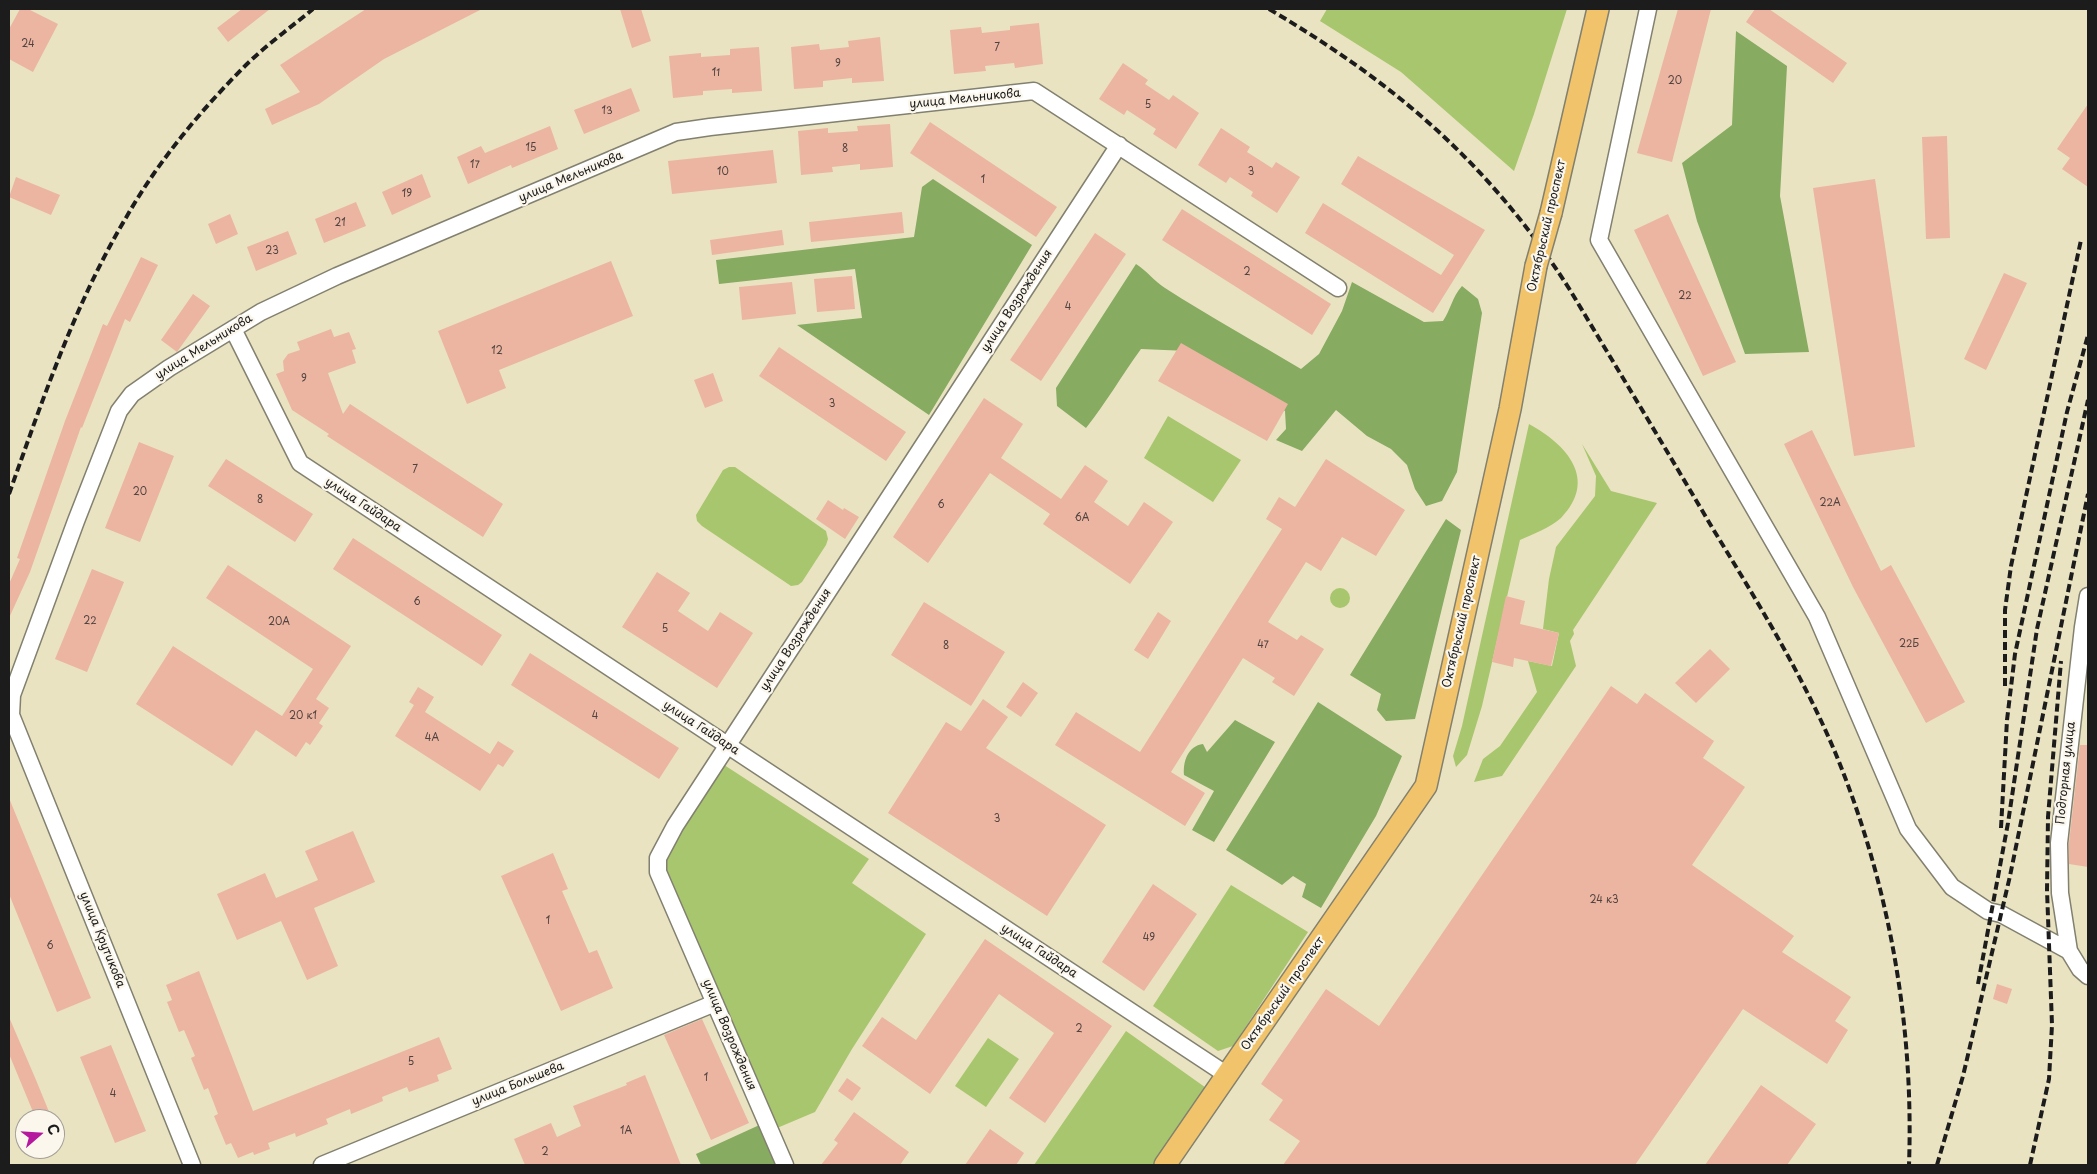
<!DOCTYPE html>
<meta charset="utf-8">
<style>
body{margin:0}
#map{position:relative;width:2097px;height:1174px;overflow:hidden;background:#e9e3c2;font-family:"Playpen Sans",sans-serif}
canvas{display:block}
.frame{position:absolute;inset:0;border:10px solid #1c1c1c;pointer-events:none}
.north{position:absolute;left:15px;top:1109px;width:50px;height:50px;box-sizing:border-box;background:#fbf7ec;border:1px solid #a29f99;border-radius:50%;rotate:71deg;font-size:14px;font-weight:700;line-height:20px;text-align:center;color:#1c1c1c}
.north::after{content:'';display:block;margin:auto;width:18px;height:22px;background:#b5179e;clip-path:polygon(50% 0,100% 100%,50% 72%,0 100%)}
</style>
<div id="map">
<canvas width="2097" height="1174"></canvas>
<div class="frame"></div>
<div class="north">С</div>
</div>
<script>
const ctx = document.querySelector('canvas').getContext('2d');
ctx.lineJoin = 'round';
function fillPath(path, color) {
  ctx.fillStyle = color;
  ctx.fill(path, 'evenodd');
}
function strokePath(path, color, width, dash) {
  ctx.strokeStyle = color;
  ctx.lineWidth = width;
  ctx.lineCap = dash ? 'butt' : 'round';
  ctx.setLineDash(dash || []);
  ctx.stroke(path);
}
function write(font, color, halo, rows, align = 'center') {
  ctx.font = font + ' "Playpen Sans",sans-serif';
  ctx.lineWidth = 4.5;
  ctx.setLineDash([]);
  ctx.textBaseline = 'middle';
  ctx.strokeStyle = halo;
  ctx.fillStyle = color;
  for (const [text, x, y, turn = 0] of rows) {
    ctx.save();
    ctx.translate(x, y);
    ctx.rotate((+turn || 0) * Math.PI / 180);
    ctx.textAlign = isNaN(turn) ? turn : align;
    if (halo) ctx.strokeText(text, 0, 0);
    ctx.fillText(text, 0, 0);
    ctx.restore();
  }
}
const green = new Path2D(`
 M 1327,9 L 1567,9 L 1534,114 L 1514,171 L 1401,72 L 1320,21 Z
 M 1168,416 L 1241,460 L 1213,502 L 1144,458 Z
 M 1529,424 C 1566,444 1599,479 1561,518 C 1550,528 1533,534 1520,540 L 1482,706 L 1467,755 L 1456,767 L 1453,756 L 1462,726 Z
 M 1582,444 L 1611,491 L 1657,503 L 1573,630 L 1574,634 L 1570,641 L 1576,666 L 1502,776 L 1474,782 L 1483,759 L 1500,746 L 1537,692 L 1528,661 L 1552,666 L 1559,633 L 1543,629 L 1549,579 L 1556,547 L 1595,496 L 1596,476 Z
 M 729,467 L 735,467 L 826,531 L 828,539 L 826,545 L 802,582 L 798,585 L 791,586 L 702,526 L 697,521 L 696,515 L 723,470 Z
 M1330 598a10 10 0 1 1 20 0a10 10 0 1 1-20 0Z
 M 718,761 L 869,859 L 852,883 L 926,934 L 852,1049 L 815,1112 L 770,1131 L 658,872 Z
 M 1231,885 L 1308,932 L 1233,1046 L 1218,1051 L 1153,1006 Z
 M 1126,1031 L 1209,1090 L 1157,1165 L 1034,1165 Z
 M 988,1038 L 1019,1059 L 986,1107 L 955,1086 Z`);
const forest = new Path2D(`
 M 1736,31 L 1787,66 L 1780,196 L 1809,352 L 1745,354 L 1697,221 L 1682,163 L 1732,125 Z
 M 933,179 L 1032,245 L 929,415 L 797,325 L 862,318 L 855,269 L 719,284 L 716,260 L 914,237 L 922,187 Z
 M 1136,264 C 1147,271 1154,281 1165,288 C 1210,317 1256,342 1301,369 L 1319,354 L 1342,311 L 1352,282 L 1424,322 L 1443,321 C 1451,309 1452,297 1462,286 L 1478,299 L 1482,313 L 1457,472 L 1442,501 L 1426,506 L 1415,489 L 1407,465 L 1391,449 L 1367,436 L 1336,410 L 1302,451 L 1276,440 L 1286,429 L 1285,411 L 1188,351 L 1141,349 C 1122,375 1106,403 1086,428 L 1057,406 L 1056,388 Z
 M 1446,519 L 1461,530 L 1415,719 L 1386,721 L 1377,710 L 1381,694 L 1350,675 Z
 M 1318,702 L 1402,756 L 1376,816 L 1321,908 L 1302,897 L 1306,884 L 1293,876 L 1282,885 L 1226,850 Z
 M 1235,720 L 1275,742 L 1214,842 L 1192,830 L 1214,791 L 1184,775 C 1183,761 1188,746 1203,744 L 1207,752 Z
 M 766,1122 L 785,1165 L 701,1165 L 696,1154 Z`);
const building = new Path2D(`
 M 20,9 L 28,9 L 58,24 L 33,72 L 9,59 L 9,29 Z
 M 242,9 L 270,9 L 228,42 L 217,28 Z
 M 366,9 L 482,9 L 384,59 L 319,104 L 272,125 L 265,109 L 300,92 L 280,65 Z
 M 620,9 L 641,9 L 651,41 L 632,48 Z
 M 1678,9 L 1711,9 L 1672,162 L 1637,153 Z
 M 1755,9 L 1769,9 L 1847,63 L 1833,83 L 1746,22 Z
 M 1039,23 L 1043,64 L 1015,68 L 1014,63 L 985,66 L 986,71 L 954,74 L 950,30 L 981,27 L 982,33 L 1010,30 L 1010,26 Z
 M 880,37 L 884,81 L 852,83 L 852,78 L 823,81 L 823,87 L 794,89 L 791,47 L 819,44 L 820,50 L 849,47 L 848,41 Z
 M 759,47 L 762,91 L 732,93 L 732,89 L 703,91 L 703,95 L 673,98 L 669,56 L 701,53 L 701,57 L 730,55 L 730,49 Z
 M 1123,63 L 1148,80 L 1145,84 L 1169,100 L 1173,95 L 1199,113 L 1176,149 L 1153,134 L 1156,129 L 1127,110 L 1124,115 L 1099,99 Z
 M 631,88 L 640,111 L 584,134 L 574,110 Z
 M 2088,104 L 2088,187 L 2062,169 L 2070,158 L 2057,149 Z
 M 930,122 L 1057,207 L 1036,237 L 910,153 Z
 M 890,124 L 893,167 L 860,170 L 860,164 L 832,167 L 833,172 L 801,175 L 798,131 L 828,128 L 828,133 L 858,131 L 857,126 Z
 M 550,126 L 558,149 L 512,168 L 511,165 L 468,184 L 457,157 L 481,146 L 485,153 Z
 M 1221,128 L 1250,147 L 1247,152 L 1272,168 L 1276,162 L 1300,177 L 1277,213 L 1251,196 L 1253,192 L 1230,177 L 1226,183 L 1198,165 Z
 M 1947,136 L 1950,238 L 1926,239 L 1922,137 Z
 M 773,150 L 777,183 L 672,194 L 668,161 Z
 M 1358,156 L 1485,230 L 1433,313 L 1305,233 L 1323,203 L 1441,275 L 1454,255 L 1341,184 Z
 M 422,174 L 431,197 L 392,215 L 382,192 Z
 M 16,177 L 60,195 L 51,215 L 9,197 Z
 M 1875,179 L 1915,447 L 1854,456 L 1813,188 Z
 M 356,202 L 366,226 L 324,243 L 315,219 Z
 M 1182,209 L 1331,304 L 1312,335 L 1162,240 Z
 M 902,212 L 904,233 L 811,242 L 809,222 Z
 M 230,214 L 238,234 L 216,244 L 208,224 Z
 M 1668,214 L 1736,362 L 1703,376 L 1634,230 Z
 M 782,230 L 784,245 L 712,255 L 710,240 Z
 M 288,231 L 297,254 L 256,271 L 247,247 Z
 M 1095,233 L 1126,254 L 1041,381 L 1010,360 Z
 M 141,257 L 158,265 L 130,322 L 125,319 L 82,428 L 81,427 L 30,572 L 9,618 L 9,584 L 20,559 L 17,558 L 65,421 L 103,324 L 107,326 Z
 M 611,261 L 633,316 L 499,370 L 506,388 L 467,404 L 438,331 Z
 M 2004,273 L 2027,283 L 1986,370 L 1964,359 Z
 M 852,276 L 855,309 L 817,312 L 814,279 Z
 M 792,282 L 796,314 L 742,320 L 739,287 Z
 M 193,294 L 210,306 L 177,352 L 161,340 Z
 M 331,329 L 334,337 L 349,332 L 356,349 L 352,350 L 356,363 L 328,373 L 343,414 L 350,404 L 503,504 L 483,537 L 327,436 L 329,434 L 292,410 L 276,374 L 284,371 L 283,361 L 288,354 L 300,350 L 297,342 Z
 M 1181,343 L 1288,404 L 1267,441 L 1158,381 Z
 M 779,347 L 906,432 L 886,461 L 759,376 Z
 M 713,373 L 723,401 L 705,408 L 694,380 Z
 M 984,398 L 1023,424 L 1001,458 L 1061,499 L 1085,465 L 1108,481 L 1094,502 L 1128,526 L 1144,502 L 1173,522 L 1130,584 L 1043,524 L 1050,514 L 990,473 L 928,563 L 893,537 Z
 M 1812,430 L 1881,571 L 1891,565 L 1965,702 L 1926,723 L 1853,587 L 1784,444 Z
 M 139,442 L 174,456 L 140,542 L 105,528 Z
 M 226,459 L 313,514 L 295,542 L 208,486 Z
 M 1326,459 L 1405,510 L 1376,556 L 1342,537 L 1321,571 L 1306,562 L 1268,622 L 1297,640 L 1301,635 L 1324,649 L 1294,696 L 1272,682 L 1275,678 L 1243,658 L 1171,772 L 1205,793 L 1185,826 L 1055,745 L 1076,712 L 1140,752 L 1282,529 L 1266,519 L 1279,497 L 1295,507 Z
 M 828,500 L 843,510 L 844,508 L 859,517 L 845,539 L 816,519 Z
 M 353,538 L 502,635 L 482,666 L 333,569 Z
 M 228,565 L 351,646 L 316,699 L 329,708 L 319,723 L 323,726 L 310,745 L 306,742 L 296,757 L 256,730 L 232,766 L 136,704 L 173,646 L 282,716 L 313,669 L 206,598 Z
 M 92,569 L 124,582 L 87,672 L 55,659 Z
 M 657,572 L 690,593 L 678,611 L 708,631 L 720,612 L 753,633 L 717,688 L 622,627 Z
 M 1506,596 L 1525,601 L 1520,624 L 1559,633 L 1551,666 L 1514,658 L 1513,667 L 1492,662 Z
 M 924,602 L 1005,652 L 971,706 L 891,655 Z
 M 1158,612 L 1171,621 L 1148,659 L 1134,650 Z
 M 1710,649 L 1730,669 L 1696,703 L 1675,683 Z
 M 530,653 L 679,748 L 659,779 L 511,685 Z
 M 1023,682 L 1038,693 L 1021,717 L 1006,707 Z
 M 1611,686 L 1637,704 L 1645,693 L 1714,741 L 1703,758 L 1745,787 L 1692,865 L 1794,936 L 1782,952 L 1851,997 L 1835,1021 L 1848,1030 L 1827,1064 L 1743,1009 L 1635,1165 L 1283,1165 L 1300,1141 L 1269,1120 L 1283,1100 L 1261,1084 L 1326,989 L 1379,1026 Z
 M 418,687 L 434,697 L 425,712 L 490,754 L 498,741 L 514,751 L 503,767 L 498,764 L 480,791 L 395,736 L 414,705 L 409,702 Z
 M 983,699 L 1008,717 L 986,748 L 1106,825 L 1047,916 L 888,813 L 946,722 L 961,731 Z
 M 2080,745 L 2088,745 L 2088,867 L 2069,864 L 2069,843 Z
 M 9,798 L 91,998 L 57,1012 L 9,894 Z
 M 353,831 L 375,882 L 314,908 L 338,966 L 307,980 L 281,921 L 237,940 L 217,894 L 265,873 L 276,898 L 318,880 L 305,851 Z
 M 553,853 L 568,889 L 562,891 L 589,953 L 597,950 L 613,988 L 561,1011 L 501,876 Z
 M 1153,884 L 1197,914 L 1144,991 L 1102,962 Z
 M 985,939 L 1112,1026 L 1045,1123 L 1009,1098 L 1054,1033 L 999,994 L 930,1094 L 862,1046 L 882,1017 L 916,1040 Z
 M 199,971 L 253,1111 L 439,1037 L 452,1069 L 437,1075 L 439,1081 L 409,1092 L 407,1087 L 382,1097 L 383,1101 L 351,1114 L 350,1109 L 326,1119 L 328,1124 L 296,1137 L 295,1133 L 268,1143 L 270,1149 L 254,1155 L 253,1152 L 238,1158 L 231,1143 L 226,1145 L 214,1116 L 218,1114 L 208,1088 L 204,1090 L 191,1058 L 195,1056 L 184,1030 L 179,1032 L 167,1002 L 172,1000 L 166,985 Z
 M 1997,984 L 2012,989 L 2007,1004 L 1993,999 Z
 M 9,1017 L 36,1080 L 52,1119 L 36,1119 L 9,1054 Z
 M 702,1019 L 749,1123 L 711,1140 L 664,1035 Z
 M 111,1045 L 146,1131 L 115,1143 L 80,1057 Z
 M 645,1075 L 681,1165 L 525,1165 L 514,1139 L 551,1123 L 557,1137 L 581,1126 L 573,1106 L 627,1085 L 626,1083 Z
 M 847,1078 L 861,1088 L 852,1101 L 838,1091 Z
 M 1761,1085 L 1816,1124 L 1787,1165 L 1705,1165 Z
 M 854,1112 L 909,1152 L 900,1165 L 821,1165 L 838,1143 L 834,1140 Z
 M 990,1129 L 1024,1153 L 1016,1165 L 965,1165 Z`);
const minor = new Path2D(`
 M 1648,9 L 1599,240 L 1817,617 L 1908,829 L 1952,887 L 1988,911 L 2001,914 L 2069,951 L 2080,969 L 2088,976
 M 233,329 L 300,463 L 1227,1075
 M 2069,951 L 2060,893 L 2059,843 L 2083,627 L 2088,596
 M 192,1165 L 11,715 L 12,695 L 76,521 L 119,411 L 132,394 L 169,368 L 261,312 L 337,276 L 676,132 L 710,127 L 1034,91 L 1338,288
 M 322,1165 L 715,1003
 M 785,1165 L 658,872 L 658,858 L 675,826 L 1119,145`);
const major = new Path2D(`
 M 1551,213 L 1598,9
 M 1165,1165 L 1426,786 L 1510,409 L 1536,266`);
const rail = new Path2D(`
 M 1269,9 C 1396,84 1490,164 1570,290 C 1618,370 1666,449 1713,529 C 1757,601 1802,674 1835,752 C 1889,883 1914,1024 1909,1165
 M 9,494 C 43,399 75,303 127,216 C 157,163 201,110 244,67 C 265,46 290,28 313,9
 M 2005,686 L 2005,610 L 2011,566 L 2081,240
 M 2001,828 L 2007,720 L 2015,654 L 2067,412 L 2088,335
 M 1978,984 L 2008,823 L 2037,629 L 2088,400
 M 1937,1165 L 1963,1076 L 2010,876 L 2088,494
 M 2030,1165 L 2049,1079 L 2052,1025 L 2047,890 L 2048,817 L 2061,661`);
const majorBridge = new Path2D(`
 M 1536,266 L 1551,213`);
const numberNames = [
 ["24",28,44],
 ["7",997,48],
 ["9",838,64],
 ["11",716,73],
 ["20",1675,81],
 ["5",1148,105],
 ["13",607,111],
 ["15",531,148],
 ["8",845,149],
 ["17",475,165],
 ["10",723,172],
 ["3",1251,172],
 ["1",983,180],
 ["19",407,194],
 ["21",340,223],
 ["23",272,251],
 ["2",1247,272],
 ["22",1685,296],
 ["4",1068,307],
 ["12",497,351],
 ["9",304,379],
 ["3",832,404],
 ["7",415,470],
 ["20",140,492],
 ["8",260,500],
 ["22А",1830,503],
 ["6",941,505],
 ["6А",1082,518],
 ["6",417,602],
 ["22",90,621],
 ["20А",279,622],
 ["5",665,629],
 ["22Б",1909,644],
 ["47",1263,645],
 ["8",946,646],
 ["20 к1",303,716],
 ["4",595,716],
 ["4А",432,738],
 ["3",997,819],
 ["24 к3",1604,900],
 ["1",548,921],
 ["49",1149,938],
 ["6",50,946],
 ["2",1079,1029],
 ["5",411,1062],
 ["1",706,1078],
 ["4",113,1094],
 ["1А",626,1131],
 ["2",545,1152]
];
const streetNames = [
 ["улица Мельникова",965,99,-6],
 ["улица Мельникова",571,177,-23],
 ["Октябрьский проспект",1547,226,-77],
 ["улица Возрождения",1017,301,-57],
 ["улица Мельникова",204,347,-32],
 ["улица Гайдара",363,505,33],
 ["Октябрьский проспект",1462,622,-77],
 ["улица Возрождения",796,640,-57],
 ["улица Гайдара",701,728,33],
 ["Подгорная улица",2066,773,-84],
 ["улица Крутикова",102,940,68],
 ["улица Гайдара",1039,951,33],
 ["Октябрьский проспект",1283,994,-55],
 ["улица Возрождения",729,1035,67],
 ["улица Большева",518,1084,-22]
];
fillPath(green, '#a8c66e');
fillPath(forest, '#86ab61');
fillPath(building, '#ebb5a2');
strokePath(minor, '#82806f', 19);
strokePath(major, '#82806f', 24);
strokePath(minor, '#fff', 16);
strokePath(major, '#f1c36a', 21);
strokePath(rail, '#1c1c1c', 4, [8, 4]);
strokePath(majorBridge, '#82806f', 24, []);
strokePath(majorBridge, '#f1c36a', 21);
write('10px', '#50423e', null, numberNames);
write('12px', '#1c1c1c', '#fbf7ec', streetNames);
</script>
